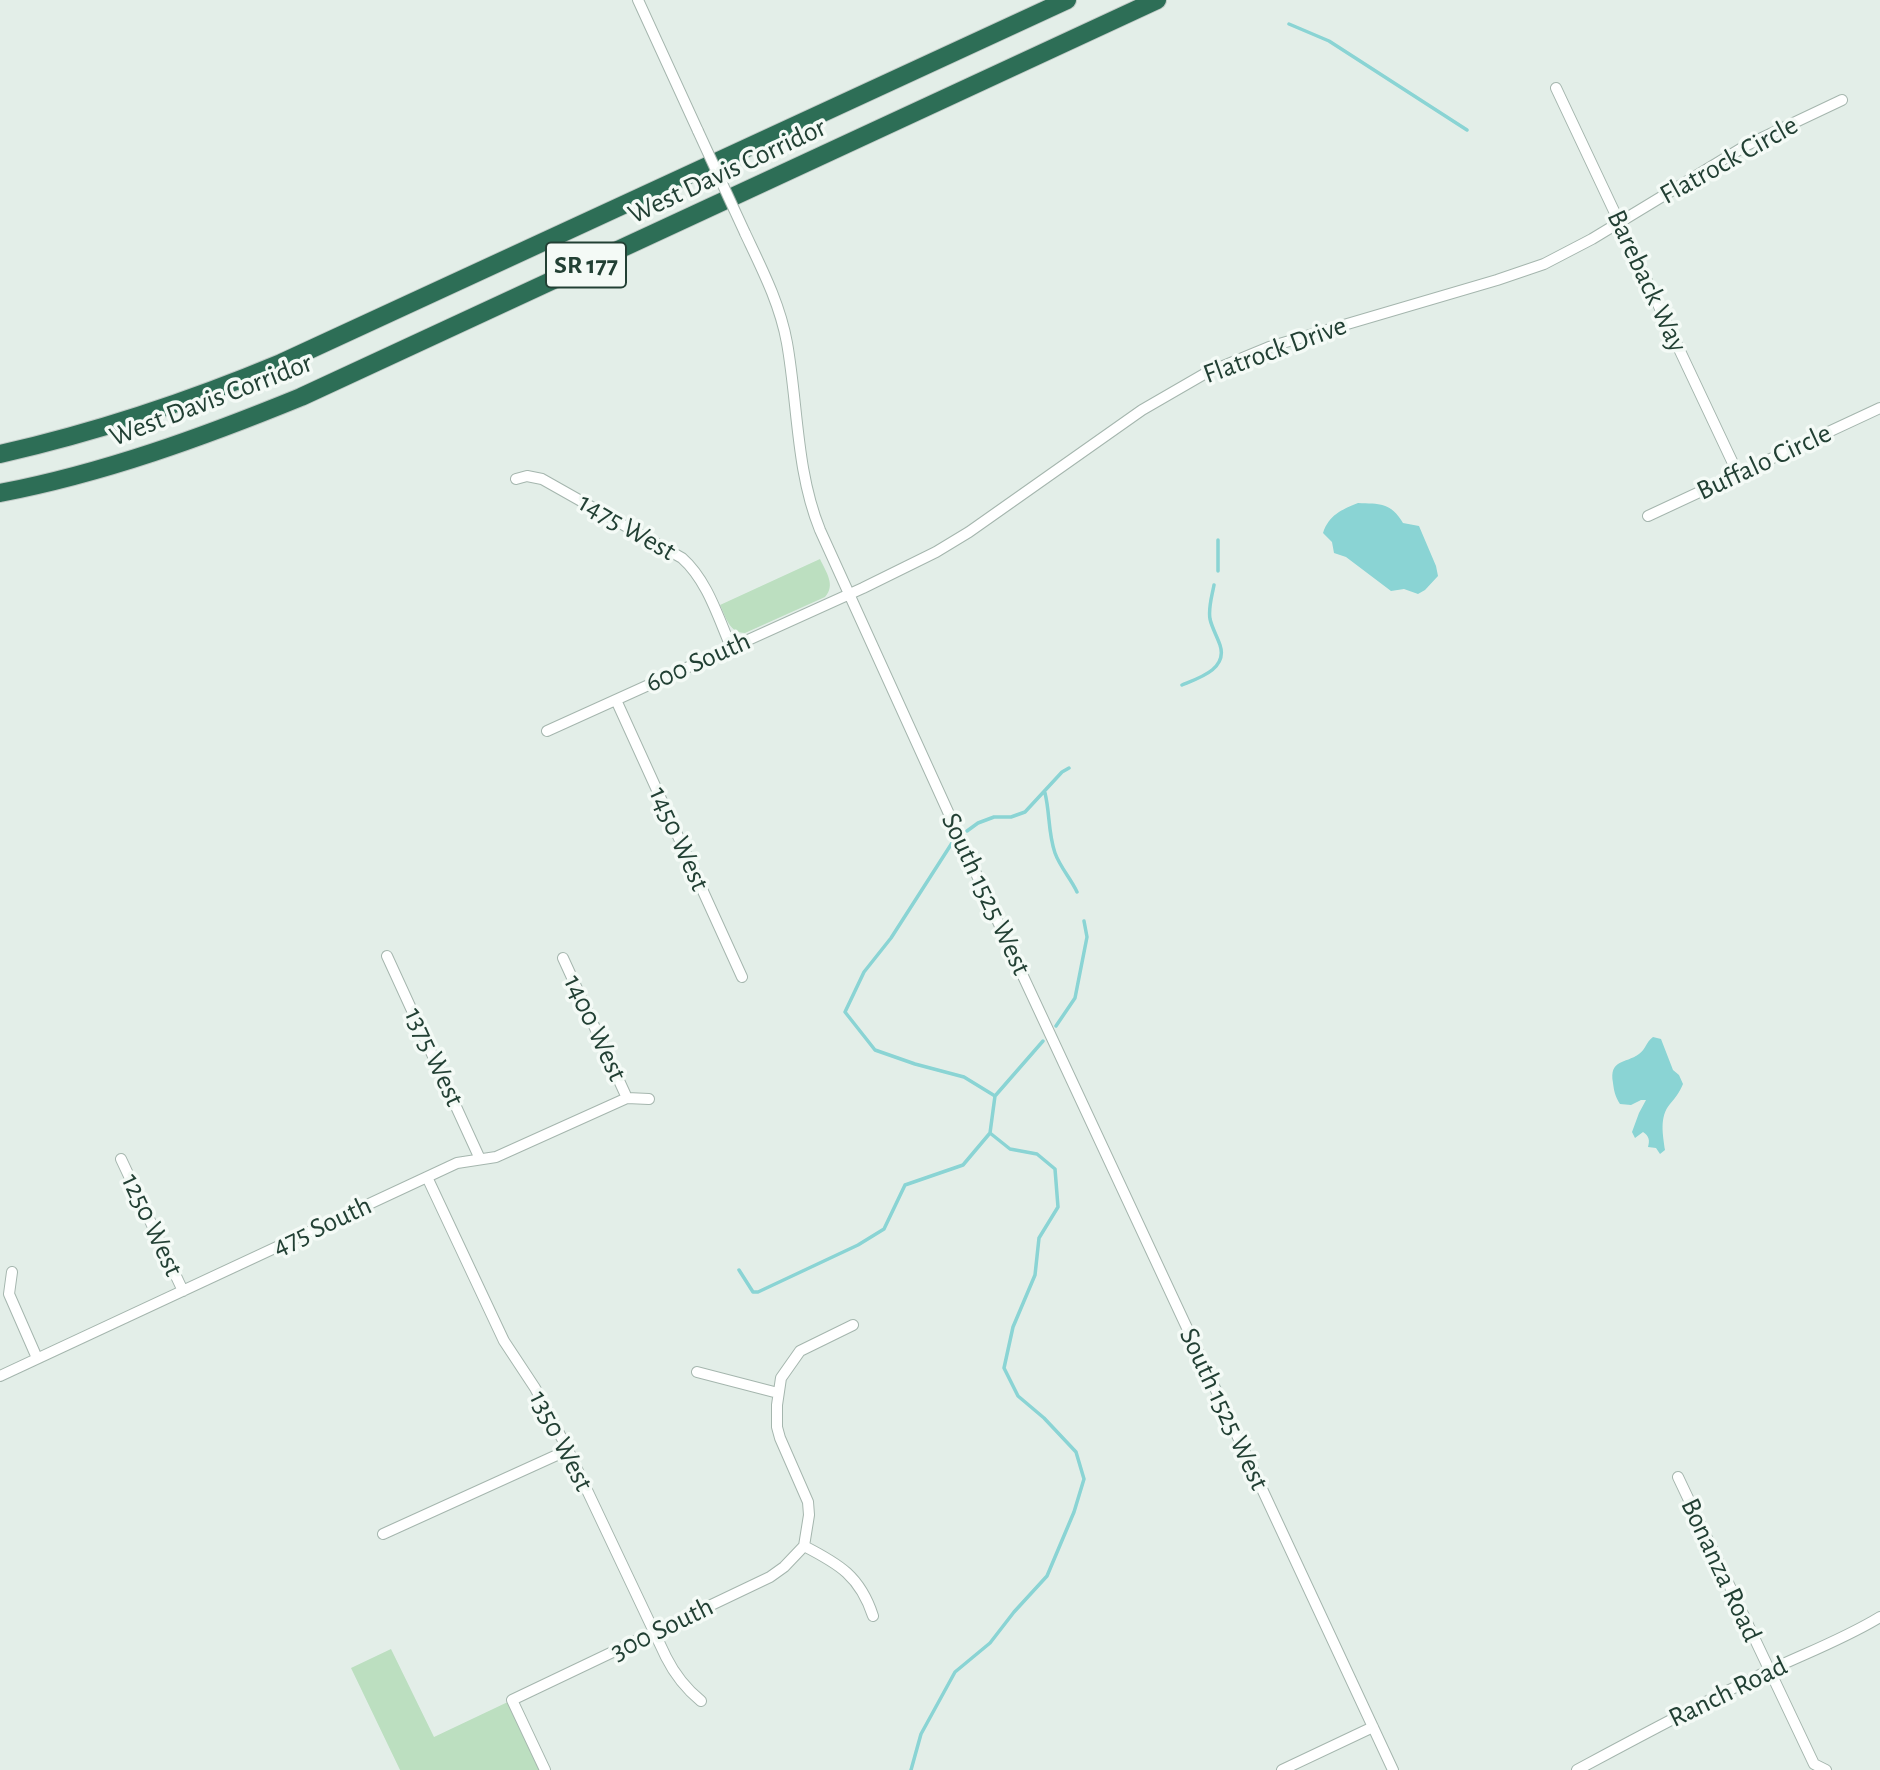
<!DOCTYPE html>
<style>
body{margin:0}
canvas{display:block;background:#e3eee8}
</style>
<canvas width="1880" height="1770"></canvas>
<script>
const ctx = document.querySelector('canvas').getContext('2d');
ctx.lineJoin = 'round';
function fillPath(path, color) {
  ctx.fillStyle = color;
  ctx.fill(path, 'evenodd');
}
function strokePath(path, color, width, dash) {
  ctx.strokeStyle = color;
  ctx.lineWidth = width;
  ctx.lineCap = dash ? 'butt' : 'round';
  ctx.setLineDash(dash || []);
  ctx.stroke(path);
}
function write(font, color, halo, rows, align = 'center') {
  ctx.font = font + ' "Alegreya Sans",sans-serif';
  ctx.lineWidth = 7;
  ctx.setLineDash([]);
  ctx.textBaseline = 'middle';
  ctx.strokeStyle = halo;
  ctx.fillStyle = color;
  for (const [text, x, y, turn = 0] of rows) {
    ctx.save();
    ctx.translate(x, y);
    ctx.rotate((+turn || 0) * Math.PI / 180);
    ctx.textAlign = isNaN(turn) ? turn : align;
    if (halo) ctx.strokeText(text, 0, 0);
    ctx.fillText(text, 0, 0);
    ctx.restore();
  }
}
const green = new Path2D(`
 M 820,559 C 826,572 836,585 825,597 L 745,633 C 729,633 726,617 720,605 Z
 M 391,1649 L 434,1737 L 512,1700 L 545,1770 L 400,1770 L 351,1668 Z`);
const water = new Path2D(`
 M 1358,503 C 1379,504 1391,502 1403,523 L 1419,526 L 1436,566 L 1438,576 L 1425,590 L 1418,594 L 1404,589 L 1391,591 L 1346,557 L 1334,553 L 1332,542 L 1323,533 C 1329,515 1341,510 1358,503 Z
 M 1653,1037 L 1661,1039 L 1673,1070 L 1679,1075 L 1683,1084 C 1679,1093 1676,1097 1670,1104 C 1659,1117 1663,1135 1665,1150 L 1660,1154 L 1656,1148 L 1648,1147 C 1650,1140 1649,1136 1643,1132 L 1635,1138 L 1632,1132 L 1639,1113 L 1646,1100 L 1641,1100 L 1631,1105 L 1620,1104 C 1615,1096 1614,1091 1613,1083 C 1609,1059 1625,1064 1639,1054 C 1646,1049 1646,1042 1653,1037 Z`);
const stream = new Path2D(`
 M 1289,24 L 1329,41 L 1467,130
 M 1218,540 L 1218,571
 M 1182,685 C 1199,678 1228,669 1220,645 C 1217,636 1212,628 1210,619 C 1208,608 1212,596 1214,585
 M 1045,793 C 1050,813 1048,833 1055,853 C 1060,867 1071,879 1077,892
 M 967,831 L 978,823 L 994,817 L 1011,817 L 1025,812 L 1062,772 L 1069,768
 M 952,843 L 891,938 L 864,972 L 845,1012 L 875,1050 L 915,1064 L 964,1077 L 995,1096
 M 1056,1026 L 1075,998 L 1087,937 L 1084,921
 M 739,1270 L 753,1292 L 758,1292 L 858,1245 L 884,1229 L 905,1185 L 963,1165 L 990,1133
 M 911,1770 L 921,1734 L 955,1672 L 990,1643 L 1014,1612 L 1047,1576 L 1074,1512 L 1084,1479 L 1076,1452 L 1044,1418 L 1018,1396 L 1004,1368 L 1013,1327 L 1035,1275 L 1039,1238 L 1058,1207 L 1055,1169 L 1037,1154 L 1010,1149 L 990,1133 L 995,1096 L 1043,1041`);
const minor = new Path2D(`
 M 638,0 L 698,131
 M 1556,88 L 1738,474
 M 745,233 C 762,269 780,304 787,343 C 798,405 796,471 820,530 L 1009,946 L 1393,1770
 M 516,479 L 527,476 L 542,479 L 682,558 C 707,580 718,617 731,647
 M 1648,516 L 1880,408
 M 616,700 L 742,977
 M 547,731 L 863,588 L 936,552 L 969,532 L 1142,410 L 1206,373 L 1269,347 L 1497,280 L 1544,264 L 1592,239 L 1747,145 L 1842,100
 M 387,956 L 480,1159
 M 563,958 L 627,1098
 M 121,1159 L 183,1291
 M 427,1177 L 504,1341 L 535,1388 L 568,1450 L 666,1657 C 675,1675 685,1688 701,1701
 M 12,1272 L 9,1294 L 37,1358
 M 697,1372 L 778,1393
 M 0,1376 L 457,1163 L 496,1157 L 627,1098 L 649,1099
 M 1678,1477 L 1814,1764 L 1826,1770
 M 383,1534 L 568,1450
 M 804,1546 C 839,1564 860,1576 873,1616
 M 545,1770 L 512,1700 L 770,1577 L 784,1567 L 804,1546 L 809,1515 L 808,1502 L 780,1438 L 777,1427 L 777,1405 L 781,1378 L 800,1351 L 853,1325
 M 1282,1770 L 1373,1727
 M 1577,1770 C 1640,1736 1704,1702 1768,1671 C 1806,1653 1844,1639 1880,1617`);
const motorway = new Path2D(`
 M 0,454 C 97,432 190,401 281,363 L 1067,0
 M 0,493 C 104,473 203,437 301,397 L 1157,0`);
const minorBridge = new Path2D(`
 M 698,131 L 745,233`);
const shields = [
 [586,265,80]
];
const shieldNames = [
 ["SR 177",586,265]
];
const streetNames = [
 ["Flatrock Circle",1729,160,-29],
 ["West Davis Corridor",727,171,-25],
 ["Bareback Way",1647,281,65],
 ["Flatrock Drive",1275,350,-20],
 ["West Davis Corridor",211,400,-21],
 ["Buffalo Circle",1764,462,-25],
 ["1475 West",627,527,30],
 ["600 South",698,662,-24],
 ["1450 West",679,839,66],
 ["South 1525 West",986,894,65],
 ["1400 West",595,1028,65],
 ["1375 West",434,1057,65],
 ["1250 West",152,1225,65],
 ["475 South",322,1226,-25],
 ["South 1525 West",1224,1409,65],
 ["1350 West",561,1441,63],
 ["Bonanza Road",1721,1570,65],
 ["300 South",662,1629,-26],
 ["Ranch Road",1728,1692,-26]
];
fillPath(green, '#bcdfc0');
fillPath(water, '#8ad4d4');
strokePath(stream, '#8ad4d4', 3.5);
strokePath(minor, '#a5b6ae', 12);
strokePath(motorway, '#c1cac6', 20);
strokePath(minor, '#fff', 10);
strokePath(motorway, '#2d6e56', 18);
strokePath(minorBridge, '#a5b6ae', 12, []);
strokePath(minorBridge, '#fff', 10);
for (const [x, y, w] of shields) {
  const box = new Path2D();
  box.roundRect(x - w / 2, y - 22.5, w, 45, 5);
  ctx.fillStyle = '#f4faf6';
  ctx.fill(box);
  strokePath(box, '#224034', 2);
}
write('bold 26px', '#224034', null, shieldNames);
write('28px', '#224034', '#f4faf6', streetNames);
</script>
